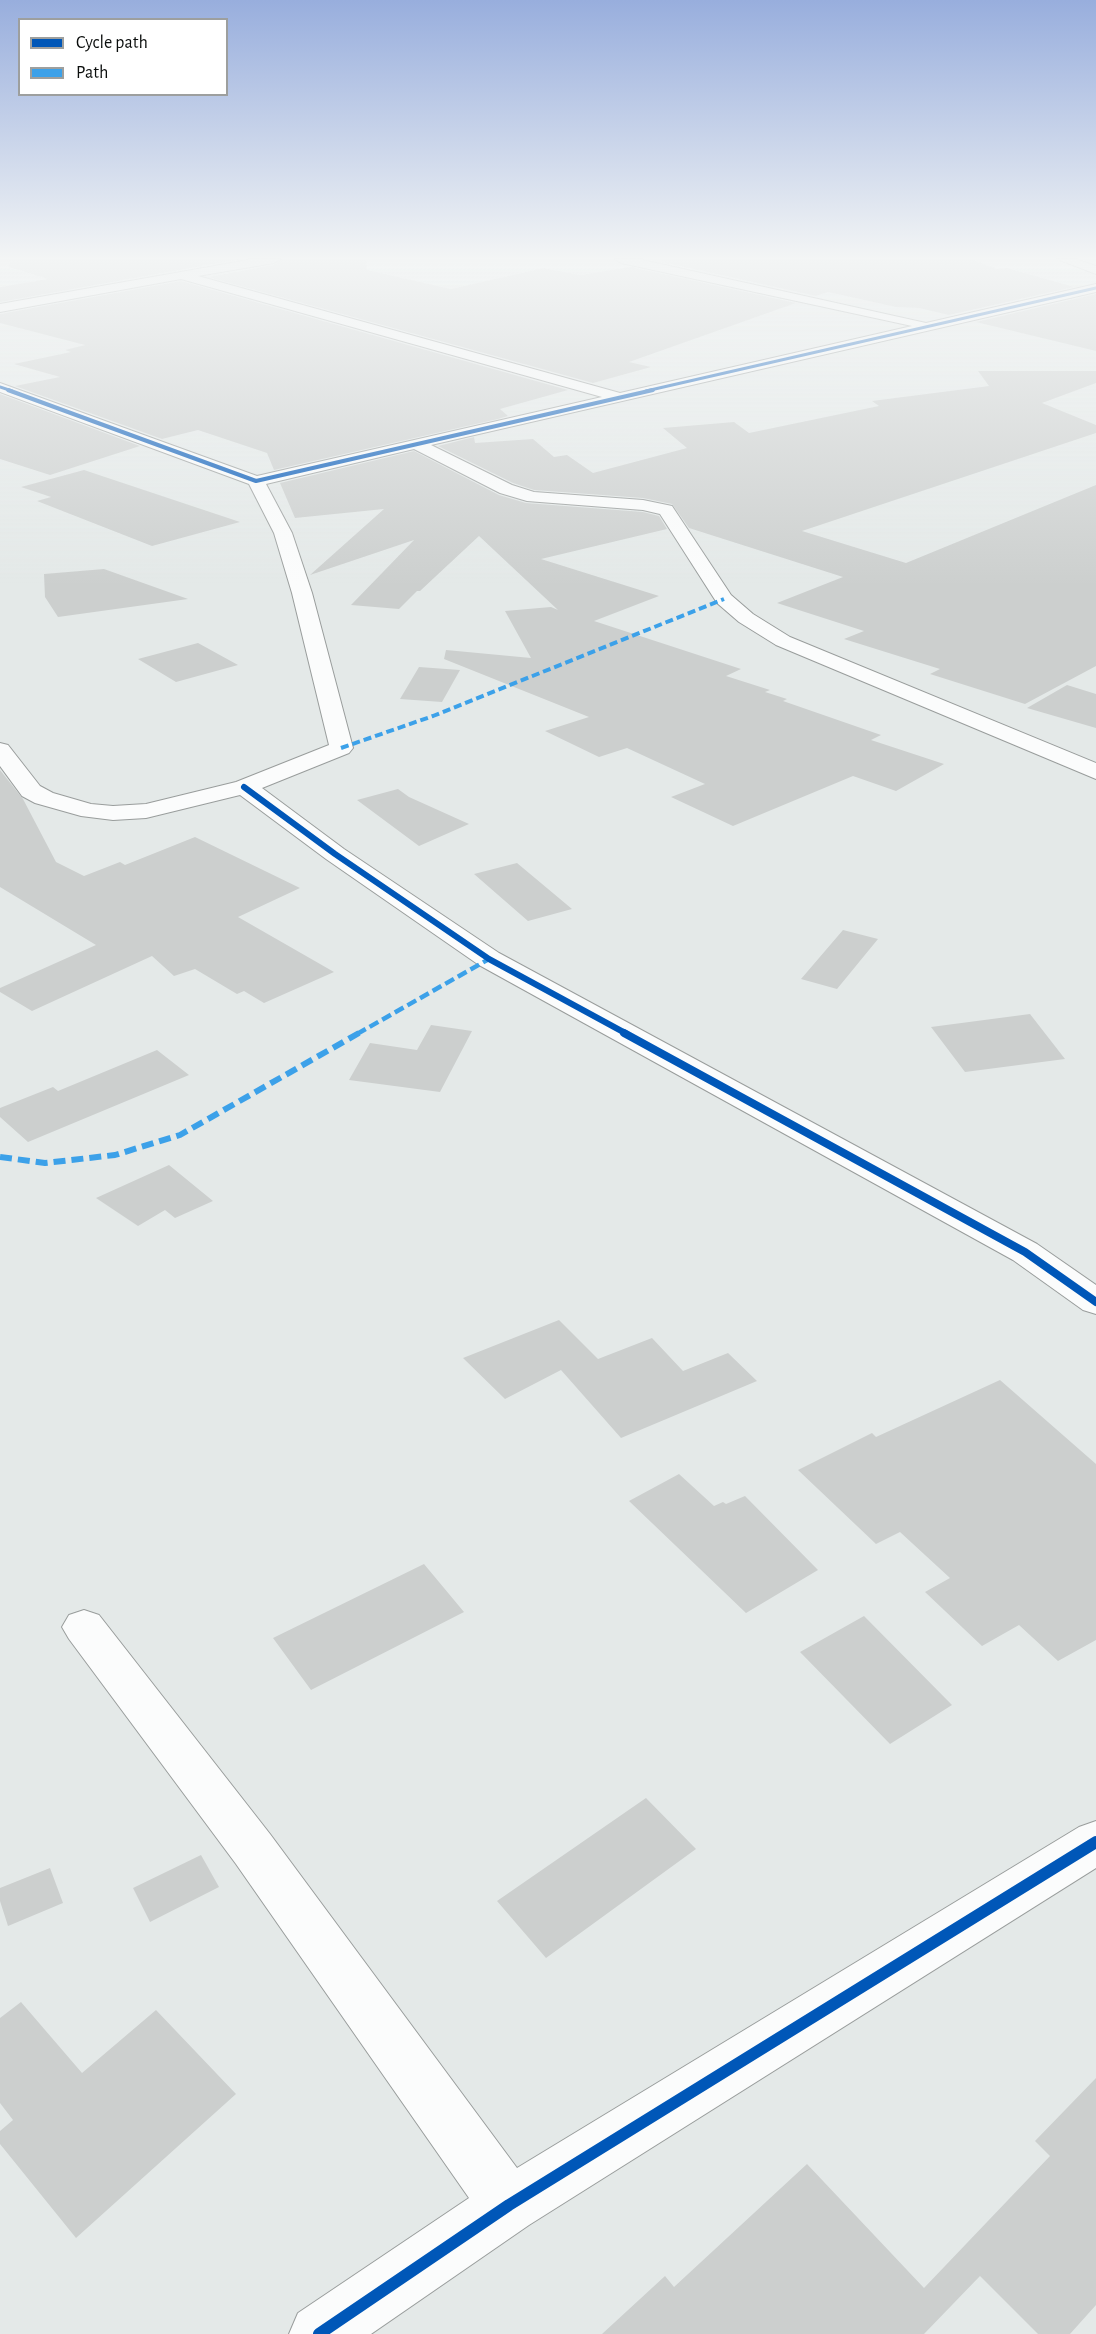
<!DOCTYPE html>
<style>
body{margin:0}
#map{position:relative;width:1096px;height:2334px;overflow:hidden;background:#e4e9e8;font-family:"Alegreya Sans",sans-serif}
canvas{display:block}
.legend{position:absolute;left:18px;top:18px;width:210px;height:78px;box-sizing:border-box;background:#fff;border:2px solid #9d9f9e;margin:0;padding:8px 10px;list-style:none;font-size:18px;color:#0b0e0d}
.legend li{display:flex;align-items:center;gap:12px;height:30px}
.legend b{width:30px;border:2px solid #9d9f9e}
</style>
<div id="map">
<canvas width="1096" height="2334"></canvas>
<ul class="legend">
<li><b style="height:8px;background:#0057b8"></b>Cycle path</li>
<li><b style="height:8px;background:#3ca1e9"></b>Path</li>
</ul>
</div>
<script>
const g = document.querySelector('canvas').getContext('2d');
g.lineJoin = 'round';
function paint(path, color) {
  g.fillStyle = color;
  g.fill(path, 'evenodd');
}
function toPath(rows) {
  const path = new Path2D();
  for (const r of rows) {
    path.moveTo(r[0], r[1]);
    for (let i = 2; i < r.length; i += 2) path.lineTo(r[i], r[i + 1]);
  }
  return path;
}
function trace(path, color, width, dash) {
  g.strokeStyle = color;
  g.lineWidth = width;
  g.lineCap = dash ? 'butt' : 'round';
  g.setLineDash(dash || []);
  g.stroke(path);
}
paint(toPath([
 [11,259,241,259,0,302,0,287,48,279,9,267],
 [282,259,366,259,367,270,451,289,543,268,580,275,631,267,796,303,629,362,651,367,593,383,208,277,274,265],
 [662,259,970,259,997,269,1007,268,1074,287,949,315,919,308,896,307,828,292,816,296,662,262],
 [181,281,568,390,500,409,508,416,498,419,274,470,267,453,198,430,162,439,15,386,60,377,14,364,71,352,65,350,85,345,0,323,0,314],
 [1096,294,1096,351,976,322],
 [978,371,1096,371,1096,383,1042,403,1096,425,1096,433,802,531,906,563,1096,485,1096,666,1025,704,930,674,940,669,844,639,864,631,777,603,843,577,689,528,672,504,643,498,534,490,513,483,438,446,474,437,475,443,533,439,554,457,567,455,593,473,687,448,663,428,734,422,749,433,879,406,872,401,989,386],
 [0,394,140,446,50,475,0,459],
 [414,451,499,495,526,503,643,512,659,516,667,529,541,559,659,596,594,621,741,669,726,676,770,690,765,692,787,699,783,701,881,735,871,740,944,764,896,791,853,776,733,826,671,797,705,784,627,748,599,757,545,731,589,717,444,659,446,650,531,658,505,611,551,607,558,610,479,536,420,591,417,591,399,609,351,605,414,540,310,575,384,509,295,518,280,483],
 [84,470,240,522,152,546,37,501,51,497,21,487],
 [104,569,188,599,58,617,45,597,44,574],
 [198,643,238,665,176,682,138,659],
 [419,667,460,670,442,702,400,699],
 [1067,685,1096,694,1096,728,1027,708],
 [0,770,23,799,56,862,84,876,120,862,125,865,195,837,300,888,238,917,334,972,264,1003,244,991,237,994,195,969,174,976,152,956,32,1011,0,992,0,988,96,945,0,887],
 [398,789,409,797,469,824,419,846,357,800],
 [517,863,572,909,528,921,474,874],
 [843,930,878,939,837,989,801,979],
 [1030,1014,1065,1059,965,1072,931,1027],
 [431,1025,472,1031,440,1092,349,1080,370,1043,417,1050],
 [157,1050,189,1075,28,1142,0,1117,0,1108,53,1087,58,1091],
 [169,1165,213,1201,175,1218,165,1210,138,1226,96,1198],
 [559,1320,598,1359,652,1338,683,1371,728,1353,757,1381,621,1438,561,1370,505,1399,463,1358],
 [1000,1380,1096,1464,1096,1640,1058,1661,1019,1625,982,1646,925,1592,950,1578,900,1532,876,1544,798,1470,872,1433,876,1437],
 [679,1474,714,1506,723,1502,726,1504,745,1496,818,1570,746,1613,629,1501],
 [424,1564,464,1612,311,1690,273,1638],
 [864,1616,952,1705,890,1744,800,1652],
 [646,1798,696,1849,546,1958,497,1901],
 [201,1855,219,1887,150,1922,133,1888],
 [50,1868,63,1903,8,1926,0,1901,0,1888],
 [21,2002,82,2073,156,2010,236,2094,76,2238,0,2144,0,2131,13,2120,0,2103,0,2018],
 [1096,2078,1096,2305,1070,2334,1038,2334,980,2276,924,2334,602,2334,665,2276,674,2287,807,2164,924,2288,1050,2156,1035,2141]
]), '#cccfce');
const street = toPath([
 [254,259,280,259,274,263,198,276,620,393,912,326,621,263,615,259,638,259,926,323,1096,284,1096,292,431,445,512,485,534,492,643,500,672,506,731,595,753,614,790,637,1096,763,1096,779,776,645,739,622,717,603,660,514,643,510,527,501,500,493,414,449,266,484,292,533,312,593,353,748,349,753,262,788,344,849,499,953,1037,1244,1096,1285,1096,1314,1083,1310,1013,1260,479,965,326,859,240,795,146,818,113,820,81,816,35,803,22,796,0,766,0,743,8,745,40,786,53,793,91,804,113,806,146,804,236,782,329,745,292,593,274,533,249,484,0,392,0,383,257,476,602,397,181,279,0,312,0,304,254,259],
 [1057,259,1075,259,1096,266,1096,274,1057,259],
 [84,1610,99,1615,270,1834,517,2168,1079,1827,1096,1821,1096,1868,529,2225,371,2334,289,2334,298,2313,469,2198,236,1864,69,1639,62,1627,69,1615,84,1610]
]);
trace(street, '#999d9c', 2);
paint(street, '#fbfcfc');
trace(toPath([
 [341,748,433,716,724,599]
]), '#3ca1e9', 4, [8, 4]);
trace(toPath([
 [357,1034,489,959]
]), '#3ca1e9', 4.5, [10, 4.5]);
trace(toPath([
 [0,1157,45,1163,115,1155,180,1135,359,1033]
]), '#3ca1e9', 6, [12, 6]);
trace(toPath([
 [0,387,12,391],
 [646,391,1096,288]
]), '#0057b8', 3);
trace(toPath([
 [8,390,256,481,653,390]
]), '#0057b8', 4);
trace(toPath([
 [244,787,335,854,489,959,627,1034]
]), '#0057b8', 6);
trace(toPath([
 [624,1033,1025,1252,1096,1302]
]), '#0057b8', 8);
trace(toPath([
 [319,2334,509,2205,1096,1842]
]), '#0057b8', 12);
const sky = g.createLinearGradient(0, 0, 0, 586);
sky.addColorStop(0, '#98aedd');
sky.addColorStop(0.44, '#f3f5f5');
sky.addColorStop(1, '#f3f5f500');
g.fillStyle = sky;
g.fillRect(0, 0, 1096, 586);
</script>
